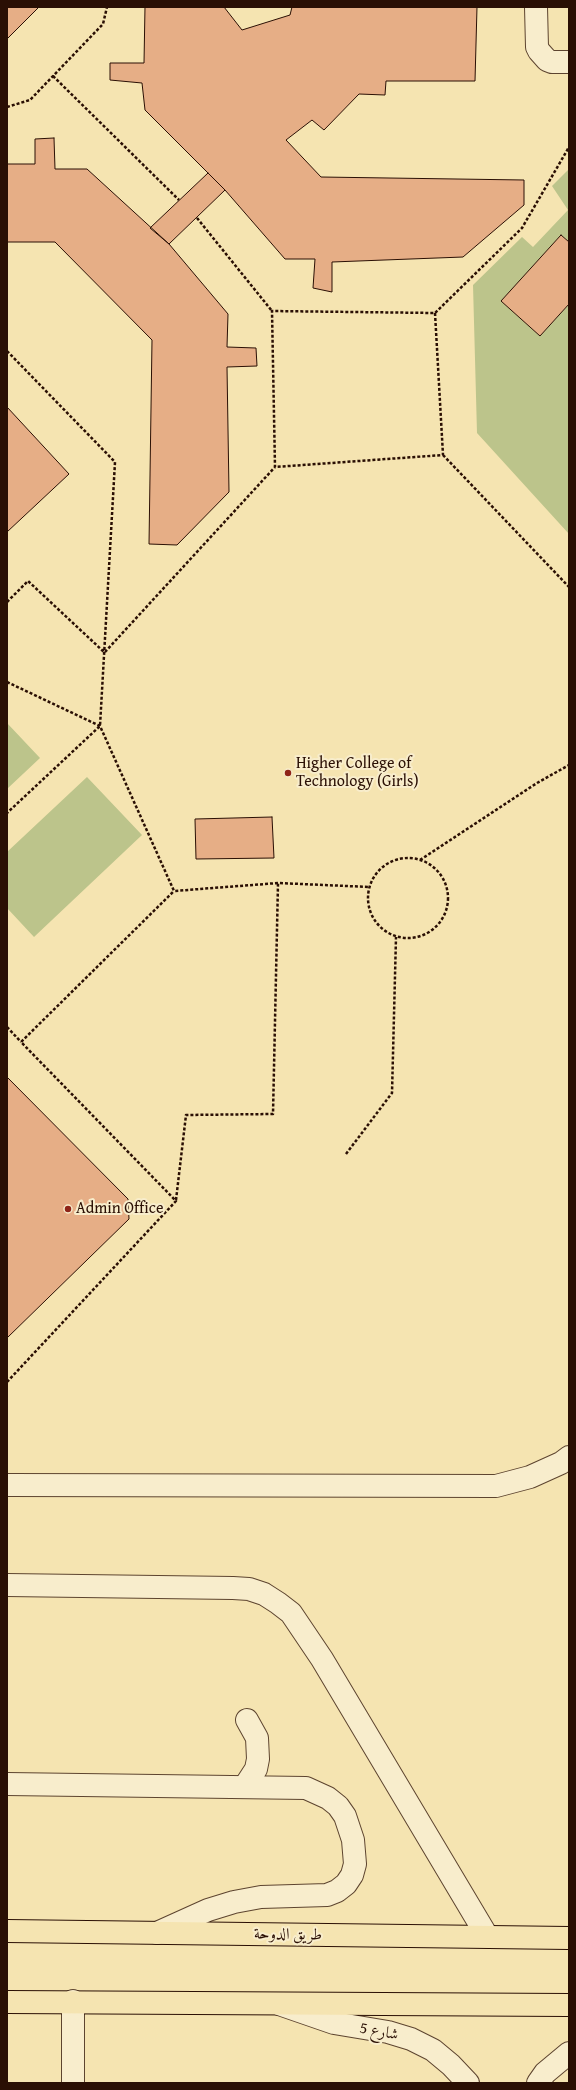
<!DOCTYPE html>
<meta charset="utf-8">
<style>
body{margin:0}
#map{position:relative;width:576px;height:2090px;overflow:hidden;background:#f5e4b1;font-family:"Gentium Book Plus",serif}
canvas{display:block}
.frame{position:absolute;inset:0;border:8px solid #2a0f04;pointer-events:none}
</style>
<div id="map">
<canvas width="576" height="2090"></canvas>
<div class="frame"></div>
</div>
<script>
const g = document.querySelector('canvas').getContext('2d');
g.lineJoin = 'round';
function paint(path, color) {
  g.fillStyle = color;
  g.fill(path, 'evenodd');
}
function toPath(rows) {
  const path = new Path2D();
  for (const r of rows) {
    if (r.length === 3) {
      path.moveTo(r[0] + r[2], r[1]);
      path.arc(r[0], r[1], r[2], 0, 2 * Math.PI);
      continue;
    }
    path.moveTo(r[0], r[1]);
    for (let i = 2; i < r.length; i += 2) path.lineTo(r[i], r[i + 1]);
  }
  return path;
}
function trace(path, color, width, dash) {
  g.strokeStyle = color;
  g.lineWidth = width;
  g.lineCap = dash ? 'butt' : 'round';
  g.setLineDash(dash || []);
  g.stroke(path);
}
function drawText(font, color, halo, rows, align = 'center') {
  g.font = font + ' "Gentium Book Plus",Amiri,serif';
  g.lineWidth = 4;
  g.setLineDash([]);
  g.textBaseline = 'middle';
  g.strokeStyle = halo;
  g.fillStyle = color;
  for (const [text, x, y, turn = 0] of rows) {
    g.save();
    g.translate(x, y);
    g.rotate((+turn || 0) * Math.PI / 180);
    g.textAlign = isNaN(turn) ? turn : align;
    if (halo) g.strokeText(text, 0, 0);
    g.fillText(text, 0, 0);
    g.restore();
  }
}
paint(toPath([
 [569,169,569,242,561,235,501,301,540,336,569,304,569,534,477,433,473,285,522,237,533,247,568,210,552,186],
 [7,723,40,758,7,789],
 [87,777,142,835,34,937,7,908,7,852]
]), '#bcc48b');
const building = toPath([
 [7,7,39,7,7,39,7,7],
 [145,7,224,7,242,30,290,15,292,7,477,7,475,81,386,81,385,95,359,94,324,130,312,120,286,140,321,177,524,180,524,205,463,257,332,262,332,292,313,288,315,259,285,259,225,190,145,110,142,83,110,80,110,63,144,63,145,7],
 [54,138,55,169,87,169,169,244,228,314,227,347,256,348,257,366,227,367,229,492,177,545,149,544,152,340,55,242,7,242,7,164,35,164,35,139,54,138],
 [208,173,225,190,169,244,150,228,208,173],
 [561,235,569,242,569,304,540,336,501,301,561,235],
 [7,407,69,474,7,532,7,407],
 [272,817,274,858,196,859,195,819,272,817],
 [7,1077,128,1199,129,1219,7,1338,7,1077]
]);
paint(building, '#e6ae86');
trace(building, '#2a0f04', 1);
const minor = toPath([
 [536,7,537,47,539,51,547,60,552,62,569,62],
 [7,1485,496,1486,530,1477,561,1463,569,1457],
 [7,1585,233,1588,249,1589,264,1594,278,1603,291,1613,322,1659,487,1936],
 [7,1784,306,1788,328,1798,338,1806,345,1816,353,1840,355,1864,352,1875,346,1884,337,1891,327,1895,261,1897,234,1902,208,1910,157,1933],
 [245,1786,256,1769,258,1759,257,1738,247,1720],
 [279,2004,334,2023,388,2032,411,2039,433,2050,451,2065,468,2083],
 [73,2083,73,2001],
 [538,2083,545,2073,569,2053]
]);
const major = toPath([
 [7,1931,569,1938],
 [7,2002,569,2005]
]);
trace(minor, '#5d442f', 24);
trace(major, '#2a0f04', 24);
trace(toPath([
 [53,76,179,200],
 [7,107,30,100,103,24,107,7],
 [197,218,272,311],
 [435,313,443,455,275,467,272,311,435,313,522,228,569,147],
 [7,351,115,462,100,726,7,813],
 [443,455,569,587],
 [7,602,28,581,104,652],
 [105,652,275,467],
 [7,682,100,726,174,891,278,883,370,887],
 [408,898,40],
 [420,860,537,783,569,765],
 [7,1027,21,1042],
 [346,1154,392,1093,396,937],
 [176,1200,186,1115,273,1114,278,883],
 [7,1382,176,1201,21,1042,174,891]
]), '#2a0f04', 2.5, [3, 2]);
trace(minor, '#f8edcc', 22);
trace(major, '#f5e4b1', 22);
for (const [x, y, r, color] of [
 [288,773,4,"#8f2418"],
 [68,1209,4,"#8f2418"]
]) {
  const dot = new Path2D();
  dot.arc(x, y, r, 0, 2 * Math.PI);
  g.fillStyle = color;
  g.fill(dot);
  trace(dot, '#f8edcc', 1.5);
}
drawText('16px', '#2a0f04', '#f8edcc', [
 ["Higher College of",296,764],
 ["Technology (Girls)",296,782],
 ["Admin Office",76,1209]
], 'left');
drawText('16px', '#2a0f04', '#f8edcc', [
 ["طريق الدوحة",288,1935,1],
 ["شارع 5",379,2032,11]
]);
</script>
